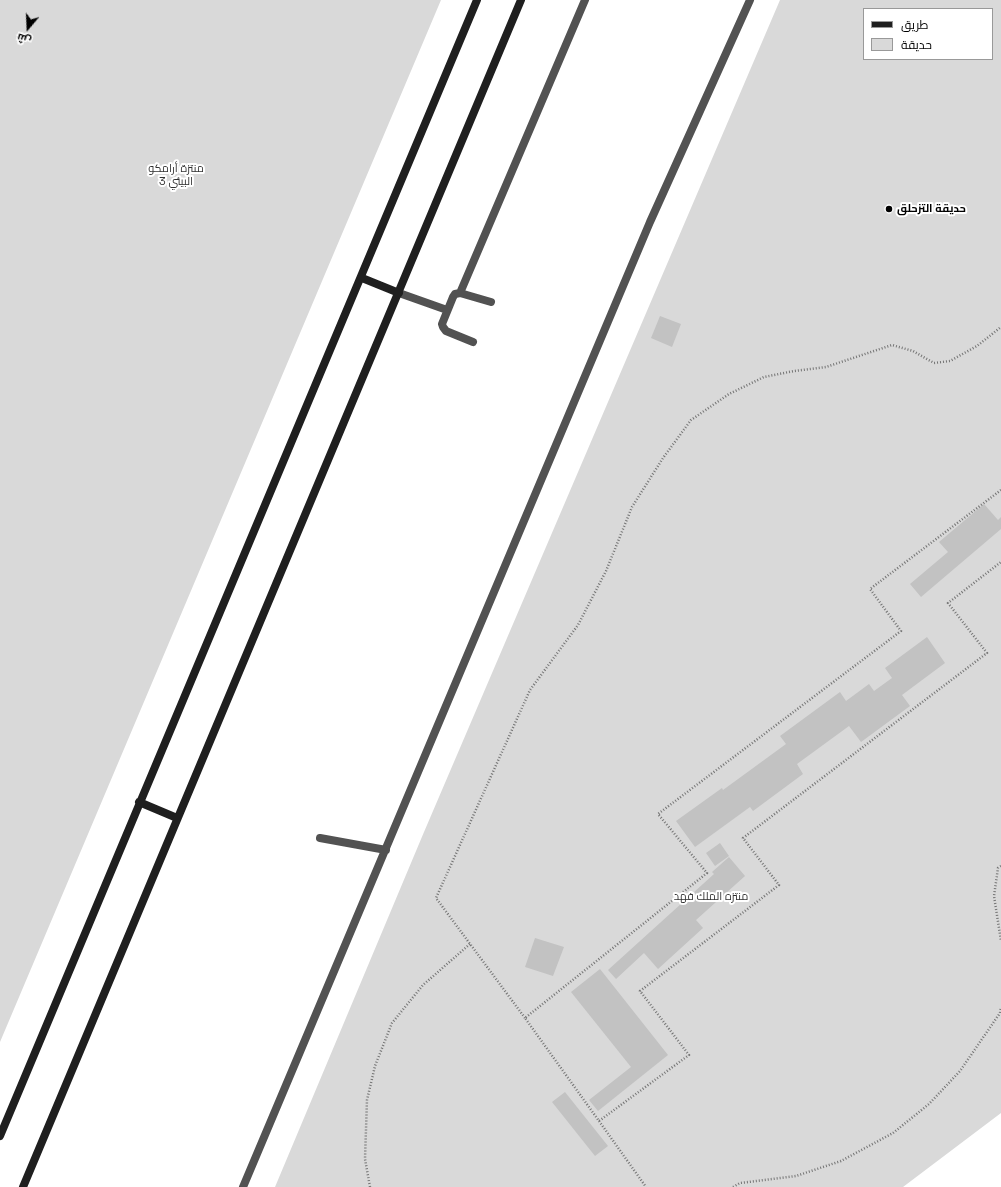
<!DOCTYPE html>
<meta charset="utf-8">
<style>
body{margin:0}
#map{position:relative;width:1001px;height:1187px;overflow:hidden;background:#fff;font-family:"Space Grotesk",Cairo,sans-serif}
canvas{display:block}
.legend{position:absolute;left:863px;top:8px;width:130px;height:52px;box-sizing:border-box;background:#fff;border:1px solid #999;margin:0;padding:5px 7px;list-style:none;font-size:12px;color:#000}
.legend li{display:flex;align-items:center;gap:8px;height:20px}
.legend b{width:20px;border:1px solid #999}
.north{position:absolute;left:8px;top:8px;width:40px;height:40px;-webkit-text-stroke:3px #fff;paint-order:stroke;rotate:199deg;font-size:11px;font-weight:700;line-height:16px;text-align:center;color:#000}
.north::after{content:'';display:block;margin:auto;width:14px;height:18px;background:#000;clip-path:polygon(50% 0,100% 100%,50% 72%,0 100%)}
</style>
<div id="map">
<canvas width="1001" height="1187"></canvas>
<ul class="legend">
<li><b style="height:5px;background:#1f1f1f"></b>طريق</li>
<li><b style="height:11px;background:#d9d9d9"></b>حديقة</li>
</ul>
<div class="north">ش</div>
</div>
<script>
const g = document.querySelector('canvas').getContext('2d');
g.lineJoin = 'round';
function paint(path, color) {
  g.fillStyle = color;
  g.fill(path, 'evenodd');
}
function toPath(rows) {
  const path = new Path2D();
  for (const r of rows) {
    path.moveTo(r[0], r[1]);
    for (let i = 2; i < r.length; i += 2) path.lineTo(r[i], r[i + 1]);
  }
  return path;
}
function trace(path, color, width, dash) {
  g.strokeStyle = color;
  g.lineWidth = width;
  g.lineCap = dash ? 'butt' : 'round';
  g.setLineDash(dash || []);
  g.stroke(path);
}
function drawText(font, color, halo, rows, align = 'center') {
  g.font = font + ' "Space Grotesk",Cairo,sans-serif';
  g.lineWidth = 4;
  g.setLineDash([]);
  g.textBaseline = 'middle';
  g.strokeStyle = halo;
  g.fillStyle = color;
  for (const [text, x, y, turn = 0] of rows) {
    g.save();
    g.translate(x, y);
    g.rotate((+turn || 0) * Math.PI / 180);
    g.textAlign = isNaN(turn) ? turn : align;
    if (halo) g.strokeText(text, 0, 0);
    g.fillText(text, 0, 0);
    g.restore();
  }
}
paint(toPath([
 [0,0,441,0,0,1042],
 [780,0,1001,0,1001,1113,903,1187,275,1187,424,832],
 [864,9,992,9,992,59,864,59]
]), '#d9d9d9');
paint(toPath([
 [660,316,681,324,672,347,651,338],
 [984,504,998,520,1001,517,1001,529,921,597,910,584,948,552,939,542],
 [927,637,945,663,902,695,910,706,861,742,849,726,797,764,803,774,753,811,750,807,695,847,676,821,722,788,723,790,786,744,780,736,840,692,846,701,869,684,874,691,892,678,885,668],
 [720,843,729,856,715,866,706,853],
 [729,857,745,876,696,920,703,928,658,969,644,953,616,979,608,970,714,874,712,872],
 [535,938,564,947,553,976,525,967],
 [600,969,668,1055,598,1111,589,1100,631,1067,571,992],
 [565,1092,608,1146,595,1156,552,1102]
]), '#c2c2c2');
trace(toPath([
 [1001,490,870,589,901,631,658,814,707,873,525,1018,599,1121,689,1055,640,991,779,885,743,838,987,653,948,603,1001,562],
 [1001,866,998,868,994,896,1001,941],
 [525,1018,436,898,530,690,578,625,606,571,632,507,663,458,691,420,729,394,764,377,794,371,826,367,892,345,913,351,934,363,950,361,977,346,1001,327],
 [599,1121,646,1187],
 [370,1187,365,1159,367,1100,375,1066,392,1023,423,985,470,944],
 [733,1187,740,1183,796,1176,841,1161,893,1133,929,1104,960,1071,1000,1013,1001,1007]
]), '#747474', 2.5, [1, 2]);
trace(toPath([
 [399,293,447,310],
 [460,293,585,0],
 [473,342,446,331,443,327,442,324,453,297,455,294,460,293,491,302],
 [320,838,386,850],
 [243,1187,650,222,750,0]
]), '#525252', 8);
trace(toPath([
 [362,278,399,293],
 [139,802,177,818],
 [0,1136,477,0],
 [23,1187,521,0]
]), '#1f1f1f', 8);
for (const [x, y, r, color] of [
 [889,209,4,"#000"]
]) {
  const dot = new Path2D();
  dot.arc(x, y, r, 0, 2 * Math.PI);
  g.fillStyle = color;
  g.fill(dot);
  trace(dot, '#fff', 1.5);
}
drawText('11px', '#303030', '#fff', [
 ["منتزة أرامكو",176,169],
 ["البيئي 3",176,182],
 ["منتزه الملك فهد",711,897]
]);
drawText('bold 11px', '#000', '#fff', [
 ["حديقة التزحلق",897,209]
], 'left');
</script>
